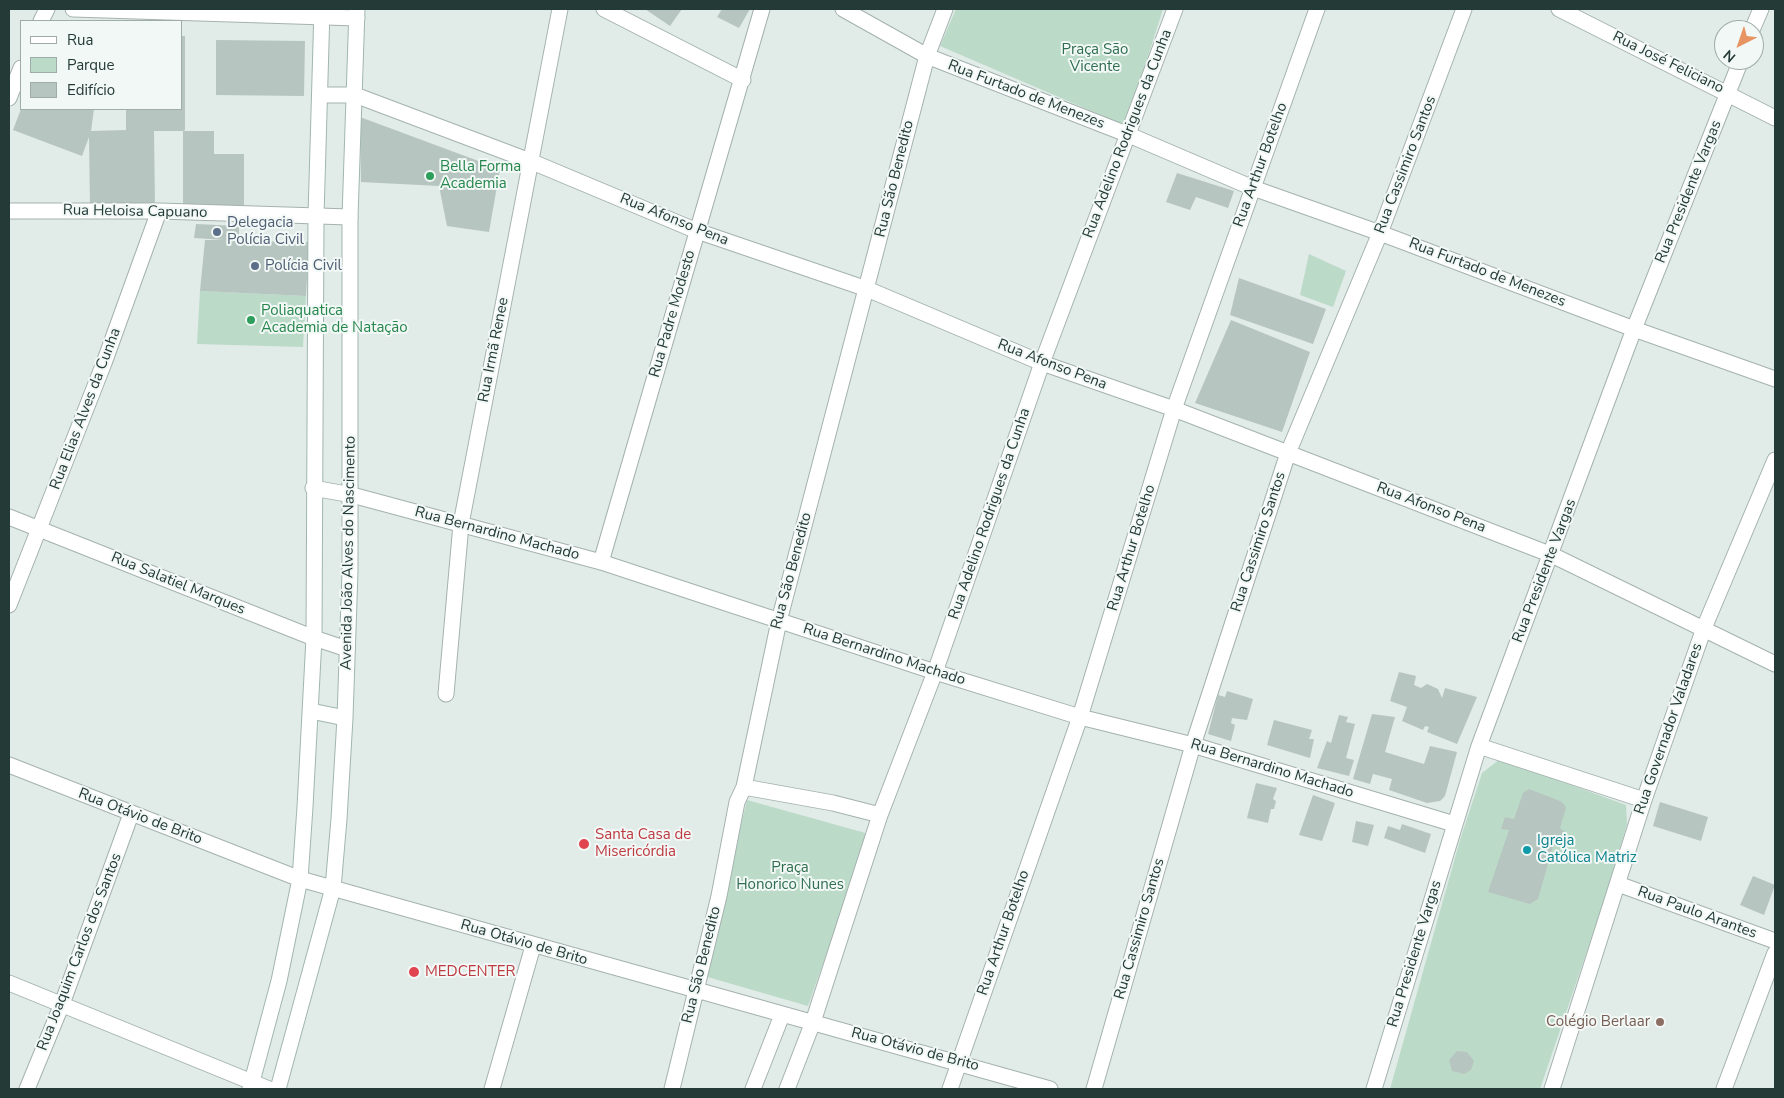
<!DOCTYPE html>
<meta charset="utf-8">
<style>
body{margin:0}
#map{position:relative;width:1784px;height:1098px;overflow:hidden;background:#e1ebe8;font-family:"Nunito Sans",sans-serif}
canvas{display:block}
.frame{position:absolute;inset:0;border:10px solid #233a37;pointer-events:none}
.legend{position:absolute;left:20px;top:20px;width:162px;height:90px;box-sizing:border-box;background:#f2f8f5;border:1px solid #9faca9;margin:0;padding:6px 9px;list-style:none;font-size:15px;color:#233a37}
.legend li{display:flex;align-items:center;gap:10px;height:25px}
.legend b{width:25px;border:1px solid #9faca9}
.north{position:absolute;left:1714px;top:20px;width:50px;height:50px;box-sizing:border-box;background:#f2f8f5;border:1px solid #9faca9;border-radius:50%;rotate:221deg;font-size:14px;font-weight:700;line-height:20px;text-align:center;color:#233a37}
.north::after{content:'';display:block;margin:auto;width:18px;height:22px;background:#e89462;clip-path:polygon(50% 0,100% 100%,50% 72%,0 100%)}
</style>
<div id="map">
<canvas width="1784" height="1098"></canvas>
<div class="frame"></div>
<ul class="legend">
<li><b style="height:6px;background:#fff"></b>Rua</li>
<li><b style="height:14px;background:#bcdac8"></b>Parque</li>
<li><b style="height:14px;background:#b7c5c1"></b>Edifício</li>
</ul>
<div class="north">N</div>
</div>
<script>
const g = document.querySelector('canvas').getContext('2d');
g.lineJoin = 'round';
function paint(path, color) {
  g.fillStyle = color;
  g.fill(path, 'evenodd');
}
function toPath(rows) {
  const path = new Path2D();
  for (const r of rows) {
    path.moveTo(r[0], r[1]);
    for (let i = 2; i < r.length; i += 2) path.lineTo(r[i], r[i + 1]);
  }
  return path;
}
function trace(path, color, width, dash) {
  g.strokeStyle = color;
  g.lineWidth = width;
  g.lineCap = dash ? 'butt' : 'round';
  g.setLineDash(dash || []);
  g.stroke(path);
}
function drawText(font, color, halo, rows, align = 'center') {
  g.font = font + ' "Nunito Sans",sans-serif';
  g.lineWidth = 4;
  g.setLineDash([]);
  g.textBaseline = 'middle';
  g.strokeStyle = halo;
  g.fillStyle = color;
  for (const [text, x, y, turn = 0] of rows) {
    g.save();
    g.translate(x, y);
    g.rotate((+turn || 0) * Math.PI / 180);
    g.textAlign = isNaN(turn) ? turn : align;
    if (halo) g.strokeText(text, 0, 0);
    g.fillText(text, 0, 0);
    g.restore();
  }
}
paint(toPath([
 [956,9,1163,9,1126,126,940,46],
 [1309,254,1346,271,1333,307,1300,295],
 [200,291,306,296,303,347,197,344],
 [1500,759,1626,805,1627,824,1607,892,1540,1089,1390,1089,1460,840,1482,773],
 [747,800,869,834,808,1006,704,976]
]), '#bcdac8');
paint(toPath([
 [645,9,682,9,670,26],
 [722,9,750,9,739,28,717,17],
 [181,36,185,36,185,130,183,131,214,131,214,154,244,154,244,205,183,205,183,131,154,131,155,207,90,207,89,137,82,156,13,130,21,109,94,109,91,131,126,130,126,109,181,109],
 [216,40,305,41,304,96,216,95],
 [360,117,500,169,489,232,447,226,439,186,361,182],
 [1177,173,1234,191,1228,208,1196,197,1190,210,1166,202],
 [196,224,239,226,239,241,309,242,306,296,200,291,205,240,224,240,194,238],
 [1239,278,1326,309,1313,344,1230,315],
 [1231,320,1310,352,1282,432,1195,403],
 [1399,672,1416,676,1414,685,1421,688,1427,684,1438,689,1442,698,1445,688,1477,697,1457,744,1427,732,1429,727,1425,726,1423,730,1402,721,1407,707,1390,701],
 [1227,691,1253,699,1247,720,1232,718,1231,723,1235,725,1231,741,1208,734,1218,695,1225,697],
 [1372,714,1395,717,1385,752,1424,764,1430,746,1457,752,1445,796,1440,801,1427,803,1389,790,1392,779,1373,774,1370,784,1353,779],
 [1339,715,1348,717,1346,722,1355,724,1346,758,1354,760,1349,776,1317,768,1327,741,1331,743],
 [1274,720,1312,730,1309,739,1314,739,1310,758,1267,745],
 [1256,783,1277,788,1273,799,1276,801,1274,809,1271,809,1268,823,1247,818],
 [1529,789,1560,801,1564,804,1566,808,1560,828,1565,832,1563,844,1553,846,1538,899,1530,904,1488,892,1509,830,1501,829,1505,817,1514,819,1523,793],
 [1313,795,1335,803,1322,841,1299,835],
 [1660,802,1708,817,1701,841,1653,826],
 [1356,821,1374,825,1368,846,1352,842],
 [1402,824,1431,834,1425,853,1384,838,1388,826,1400,830],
 [1753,876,1775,885,1764,915,1740,905],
 [1457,1051,1467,1052,1474,1061,1471,1070,1464,1074,1452,1071,1449,1060]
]), '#b7c5c1');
const minor = toPath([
 [604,9,743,80],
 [843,9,927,56,1129,135,1253,188,1380,233,1634,329,1775,379],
 [1559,9,1775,118],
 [41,21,47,9],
 [1752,30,1761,9],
 [320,95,355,95,530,161,697,231,867,289,1042,363,1174,409,1552,555,1775,664],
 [9,98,21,68],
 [9,211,159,211,350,217],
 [313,488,352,495,601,562,935,672,1080,717,1193,745,1454,824],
 [9,517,314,638,347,649],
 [601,562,762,9],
 [9,605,104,363,159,211],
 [446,694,461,524,560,9],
 [1479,746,1644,800],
 [9,765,300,879,1050,1089],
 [744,787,833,803,880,815],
 [1618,884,1775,941],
 [9,983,269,1089],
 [27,1089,62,1004,131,814],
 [492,1089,533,946],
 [672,1089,719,896,737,802,744,787,779,621,927,56,945,9],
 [753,1089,782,1015],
 [787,1089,813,1022,880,815,935,672,1042,363,1175,9],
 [950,1089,1080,717,1174,409,1317,9],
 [1094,1089,1193,745,1288,453,1380,233,1464,9],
 [1374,1089,1479,746,1634,329,1741,60],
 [1552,1089,1644,800,1704,628,1775,460],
 [1724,1089,1775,953]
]);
const tertiary = toPath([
 [73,9,357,18]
]);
const secondary = toPath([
 [311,711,345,718],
 [250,1089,279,981,300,879,305,807,314,638,316,216,322,9],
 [278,1089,333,888,339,819,345,718,350,571,350,217,357,9]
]);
trace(minor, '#a4b2af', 17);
trace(tertiary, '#a4b2af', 17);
trace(secondary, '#a1b6b1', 17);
trace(minor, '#fff', 15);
trace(tertiary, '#fff', 15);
trace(secondary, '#fff', 15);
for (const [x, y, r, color] of [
 [430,176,5,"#2e9e5b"],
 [217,232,5,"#5c6f8a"],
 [255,266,5,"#5c6f8a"],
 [251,320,5,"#2e9e5b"],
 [584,844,6,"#e0444e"],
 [1527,850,5,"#0f9aa8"],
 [414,972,6,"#e0444e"],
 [1660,1022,5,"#8d6e63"]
]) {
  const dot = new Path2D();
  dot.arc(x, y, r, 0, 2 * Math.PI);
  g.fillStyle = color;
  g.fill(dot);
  trace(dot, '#f2f8f5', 2);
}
drawText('15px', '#306e50', '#f2f8f5', [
 ["Praça São",1095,50],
 ["Vicente",1095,67],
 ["Praça",790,868],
 ["Honorico Nunes",790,885]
]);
drawText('15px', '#233a37', '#f2f8f5', [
 ["Rua José Feliciano",1668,63,26],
 ["Rua Furtado de Menezes",1026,95,21],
 ["Rua Adelino Rodrigues da Cunha",1128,134,-69],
 ["Rua Arthur Botelho",1261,165,-70],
 ["Rua Cassimiro Santos",1406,165,-69],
 ["Rua São Benedito",895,179,-76],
 ["Rua Presidente Vargas",1689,192,-68],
 ["Rua Heloisa Capuano",135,212,1],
 ["Rua Afonso Pena",674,220,22],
 ["Rua Furtado de Menezes",1487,273,21],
 ["Rua Padre Modesto",673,314,-74],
 ["Rua Irmã Renee",494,350,-79],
 ["Rua Afonso Pena",1052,365,21],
 ["Rua Elias Alves da Cunha",86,409,-69],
 ["Rua Afonso Pena",1431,508,21],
 ["Rua Adelino Rodrigues da Cunha",990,514,-71],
 ["Rua Bernardino Machado",497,534,15],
 ["Rua Cassimiro Santos",1259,542,-72],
 ["Rua Arthur Botelho",1132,548,-73],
 ["Avenida João Alves do Nascimento",349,553,-89],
 ["Rua São Benedito",792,571,-75],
 ["Rua Presidente Vargas",1545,571,-69],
 ["Rua Salatiel Marques",178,584,22],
 ["Rua Bernardino Machado",884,655,18],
 ["Rua Governador Valadares",1669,729,-71],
 ["Rua Bernardino Machado",1272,769,17],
 ["Rua Otávio de Brito",140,817,21],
 ["Rua Paulo Arantes",1697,913,20],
 ["Rua Cassimiro Santos",1140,929,-74],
 ["Rua Arthur Botelho",1004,933,-71],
 ["Rua Otávio de Brito",524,943,16],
 ["Rua Joaquim Carlos dos Santos",80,952,-69],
 ["Rua Presidente Vargas",1415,954,-73],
 ["Rua São Benedito",702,965,-76],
 ["Rua Otávio de Brito",915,1050,15]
]);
drawText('15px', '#27864d', '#f2f8f5', [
 ["Bella Forma",440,167],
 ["Academia",440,184],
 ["Poliaquatica",261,311],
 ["Academia de Natação",261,328]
], 'left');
drawText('15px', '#4e5e75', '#f2f8f5', [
 ["Delegacia",227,223],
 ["Polícia Civil",227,240],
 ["Polícia Civil",265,266]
], 'left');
drawText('15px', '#be3a42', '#f2f8f5', [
 ["Santa Casa de",595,835],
 ["Misericórdia",595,852],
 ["MEDCENTER",425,972]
], 'left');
drawText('15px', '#0d838f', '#f2f8f5', [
 ["Igreja",1537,841],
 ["Católica Matriz",1537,858]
], 'left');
drawText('15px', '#785e54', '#f2f8f5', [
 ["Colégio Berlaar",1650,1022]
], 'right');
</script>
